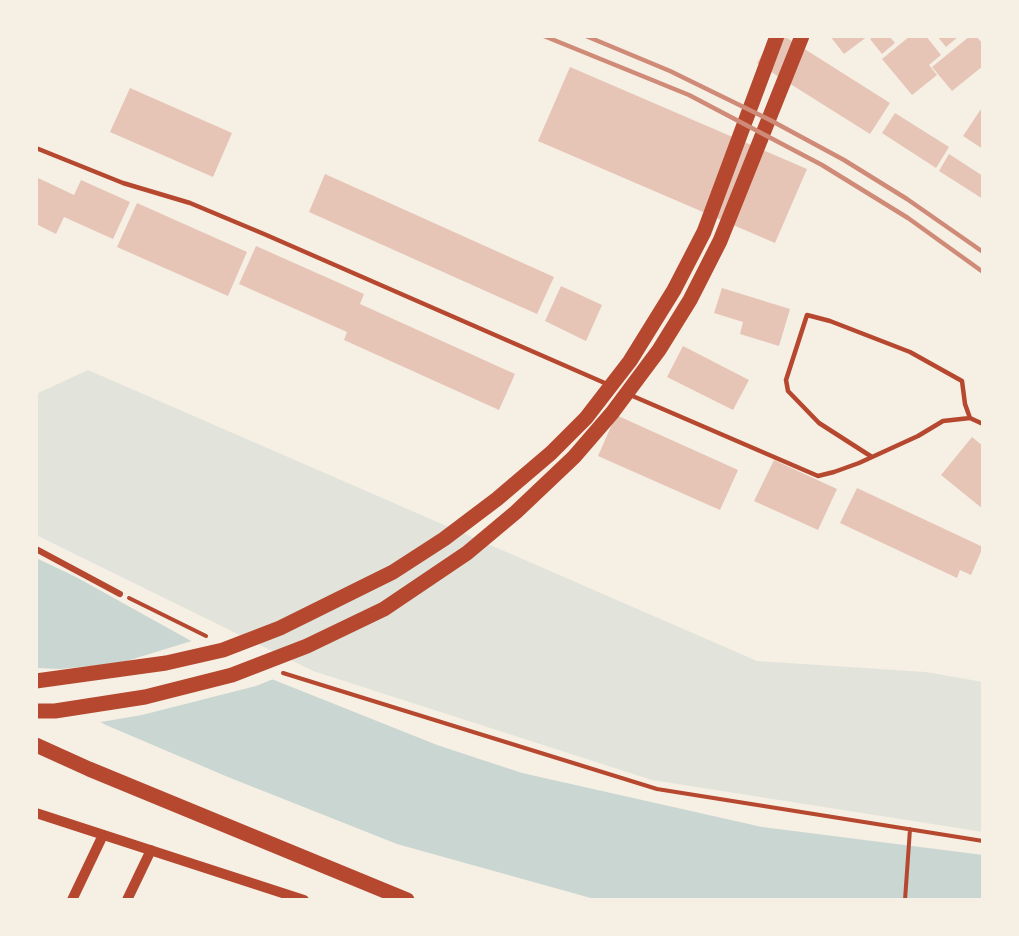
<!DOCTYPE html>
<style>
body{margin:0}
#map{position:relative;width:1019px;height:936px;overflow:hidden;background:#f6efe4;font-family:Commissioner,sans-serif}
canvas{display:block}
.frame{position:absolute;inset:0;border:38px solid #f6efe4;pointer-events:none}
</style>
<div id="map">
<canvas width="1019" height="936"></canvas>
<div class="frame"></div>
</div>
<script>
const g = document.querySelector('canvas').getContext('2d');
g.lineJoin = 'round';
function paint(path, color) {
  g.fillStyle = color;
  g.fill(path, 'evenodd');
}
function toPath(rows) {
  const path = new Path2D();
  for (const r of rows) {
    path.moveTo(r[0], r[1]);
    for (let i = 2; i < r.length; i += 2) path.lineTo(r[i], r[i + 1]);
  }
  return path;
}
function trace(path, color, width, dash) {
  g.strokeStyle = color;
  g.lineWidth = width;
  g.lineCap = dash ? 'butt' : 'round';
  g.setLineDash(dash || []);
  g.stroke(path);
}
paint(toPath([
 [88,370,757,661,926,672,983,682,983,832,652,780,313,671,36,535,36,394]
]), '#e2e4dc');
paint(toPath([
 [36,558,76,577,229,662,437,745,522,773,762,827,983,855,983,900,598,900,397,844,228,777,106,725,36,688]
]), '#c9d6d2');
paint(toPath([
 [195,640,230,660,276,678,256,686,142,715,95,723,36,691,36,668,60,669,120,663]
]), '#f6efe4');
paint(toPath([
 [774,36,784,36,890,103,870,134,757,63],
 [830,36,868,36,844,54],
 [874,36,889,36,895,43,882,54,870,39],
 [910,36,926,36,941,55,929,65,937,75,912,95,882,59],
 [937,36,959,36,946,47],
 [970,36,976,36,983,44,983,66,952,91,932,67],
 [570,67,807,169,775,243,538,141],
 [130,88,232,133,213,177,110,132],
 [983,106,983,149,963,136],
 [895,113,949,147,936,168,882,133],
 [949,154,983,176,983,199,939,171],
 [325,174,554,277,537,314,309,212],
 [36,177,74,195,81,180,130,202,113,239,64,217,56,234,36,224],
 [137,203,247,252,228,296,117,247],
 [256,246,364,294,360,304,515,374,499,410,344,340,347,332,239,284],
 [561,286,602,305,586,341,545,321],
 [722,288,790,309,779,346,740,334,743,322,714,313],
 [683,346,749,380,733,410,667,377],
 [616,415,738,470,720,510,598,456],
 [972,437,983,446,983,509,941,475],
 [774,460,837,489,818,530,754,501],
 [857,488,983,547,971,575,960,570,957,578,840,523]
]), '#e6c5b7');
trace(toPath([
 [129,598,206,636],
 [283,673,657,789,983,841],
 [905,900,910,829]
]), '#b5482f', 4);
trace(toPath([
 [36,148,123,183,190,203,264,234,607,384],
 [628,394,818,476,834,472,859,463,918,436,943,421,970,418,983,424],
 [872,457,819,423,788,391,786,380,807,315,830,321,910,352,962,381,965,404,970,418]
]), '#b5482f', 4.5);
trace(toPath([
 [36,549,120,594]
]), '#b5482f', 6);
trace(toPath([
 [36,813,304,900],
 [72,900,103,835],
 [127,900,151,850]
]), '#b5482f', 10);
trace(toPath([
 [36,681,166,663,223,650,280,628,393,572,444,539,497,499,551,453,586,418,630,361,674,290,704,232,777,36],
 [36,711,55,711,145,697,232,675,307,646,384,609,467,553,516,512,574,457,612,413,659,350,690,300,720,241,802,36],
 [36,745,89,769,407,900]
]), '#b5482f', 15);
trace(toPath([
 [544,36,689,95,822,165,908,218,983,272],
 [586,36,670,71,770,120,844,160,907,199,983,252]
]), '#cf8b77', 4.5);
</script>
